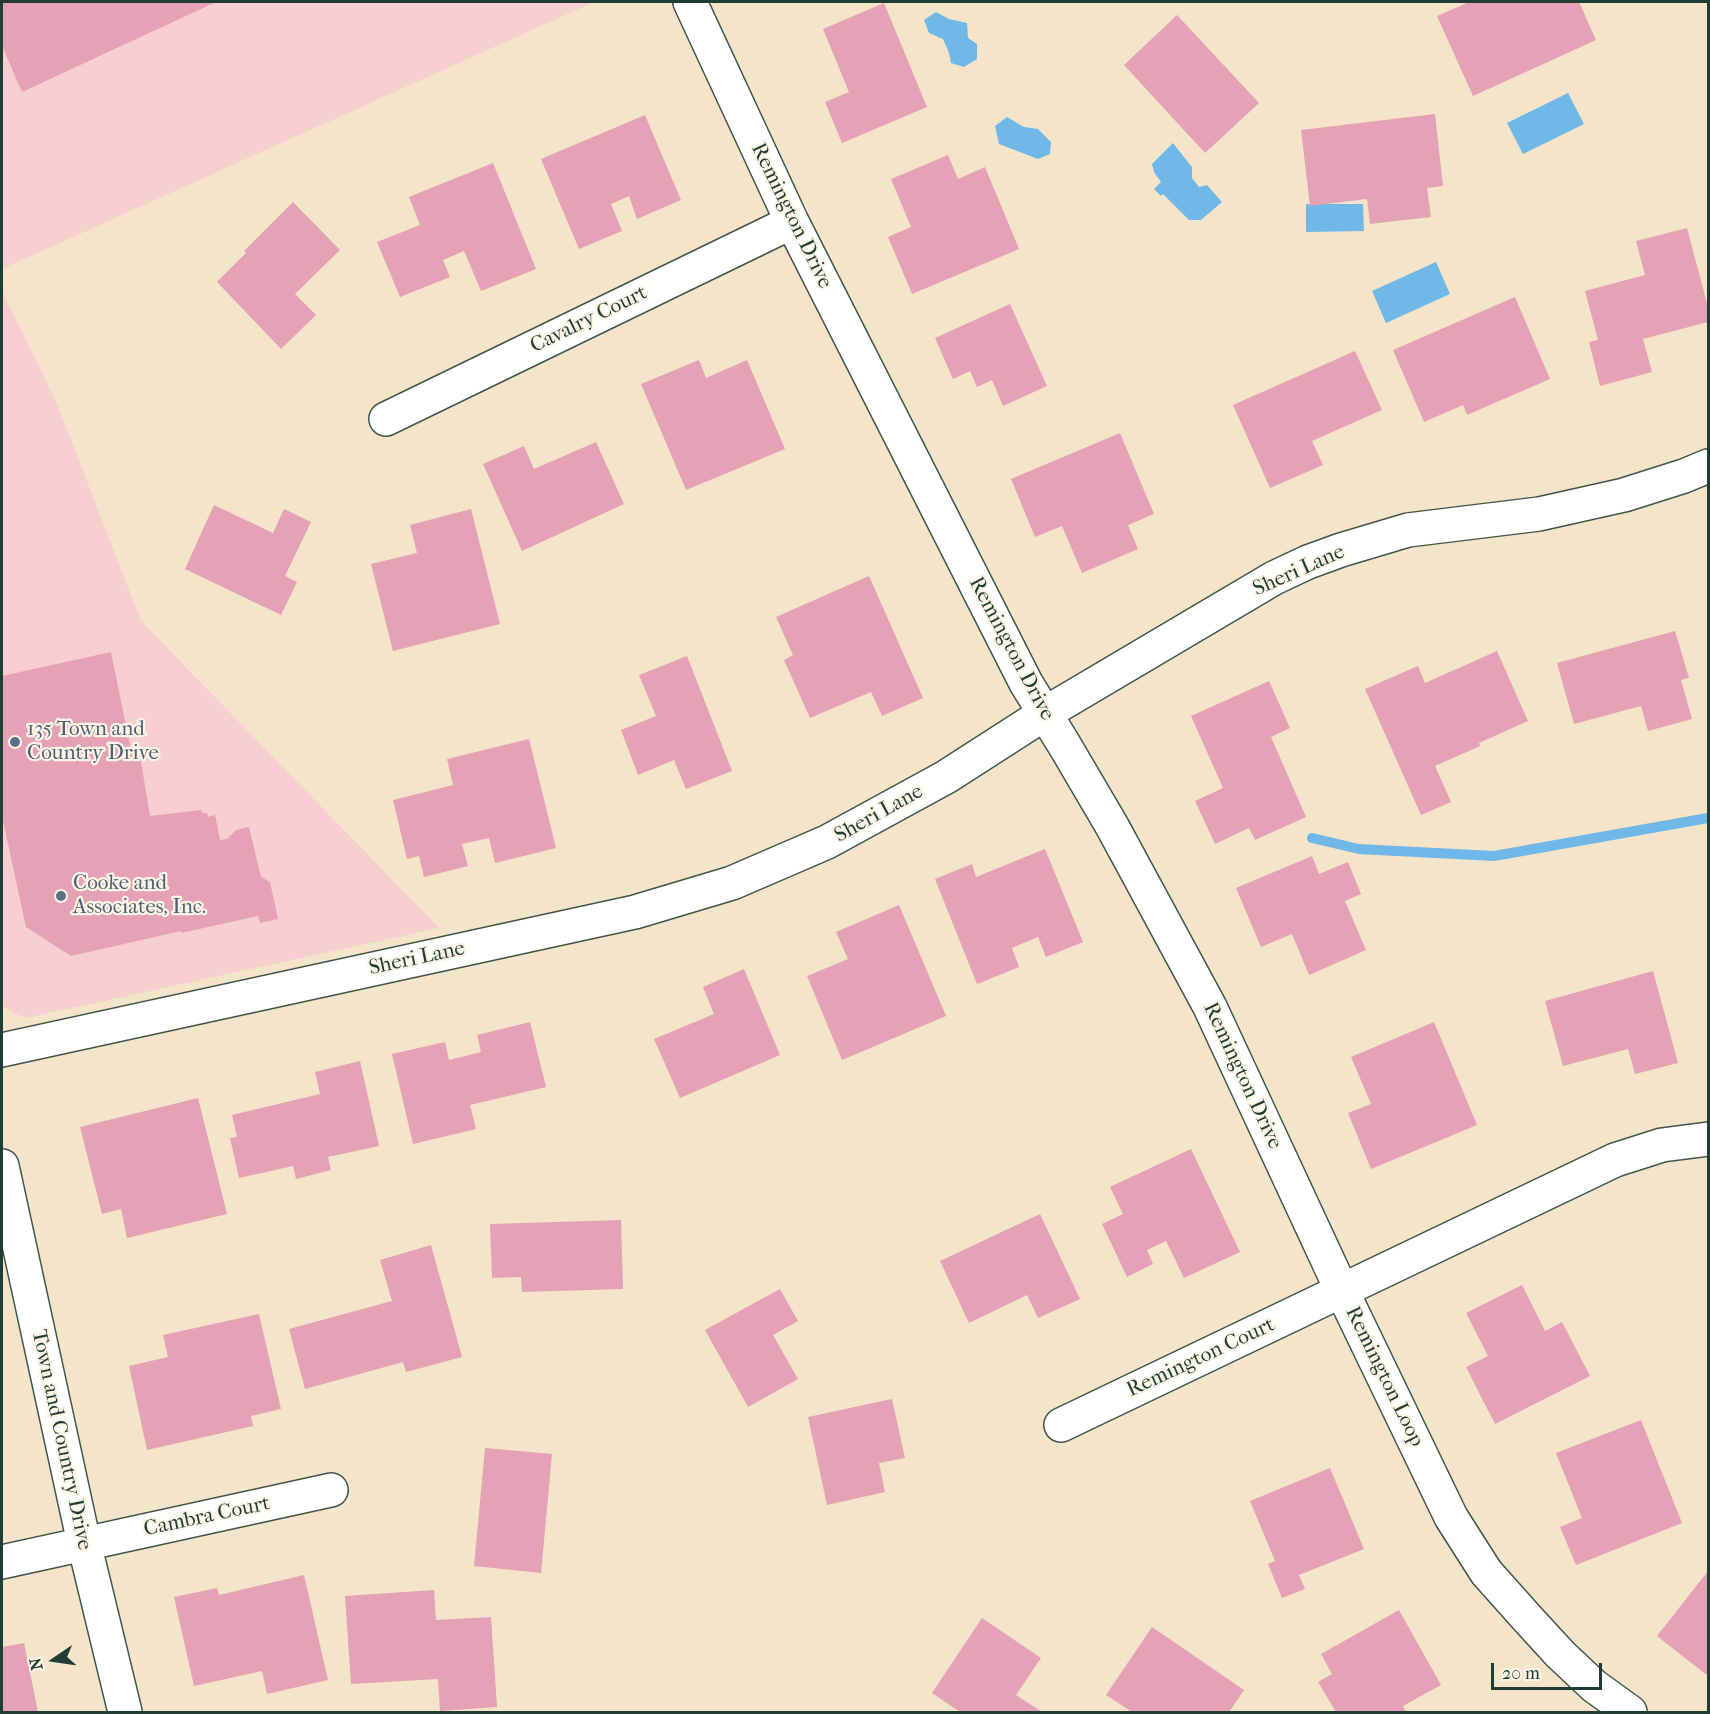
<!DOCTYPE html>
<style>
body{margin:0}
#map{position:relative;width:1710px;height:1714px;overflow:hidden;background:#f4e4c9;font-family:"IM FELL French Canon",serif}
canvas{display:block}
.frame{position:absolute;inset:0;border:3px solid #1f3d34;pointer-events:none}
.north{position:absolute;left:24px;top:1630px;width:60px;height:60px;-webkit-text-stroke:4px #fcf5e5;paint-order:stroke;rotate:257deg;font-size:16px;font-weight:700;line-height:24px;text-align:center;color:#1f3d34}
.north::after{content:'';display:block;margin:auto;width:21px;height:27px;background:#1f3d34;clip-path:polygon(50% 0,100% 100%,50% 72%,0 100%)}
.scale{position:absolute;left:1491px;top:1663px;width:111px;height:27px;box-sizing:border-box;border:3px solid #1f3d34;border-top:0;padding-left:8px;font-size:18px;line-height:21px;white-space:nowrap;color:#1f3d34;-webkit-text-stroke:4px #fcf5e5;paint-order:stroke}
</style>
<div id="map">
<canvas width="1710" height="1714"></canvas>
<div class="frame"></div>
<div class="north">N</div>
<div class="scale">20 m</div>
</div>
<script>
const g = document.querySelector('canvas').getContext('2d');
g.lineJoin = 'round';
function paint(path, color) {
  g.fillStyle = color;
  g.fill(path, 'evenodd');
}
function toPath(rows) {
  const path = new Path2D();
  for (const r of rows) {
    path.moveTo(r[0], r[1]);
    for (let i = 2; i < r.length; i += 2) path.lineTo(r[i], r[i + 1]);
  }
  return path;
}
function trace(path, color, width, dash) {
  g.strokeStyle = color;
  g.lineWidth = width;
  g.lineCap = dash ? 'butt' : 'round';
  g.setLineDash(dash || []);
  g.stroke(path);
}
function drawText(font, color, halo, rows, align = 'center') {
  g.font = font + ' "IM FELL French Canon",serif';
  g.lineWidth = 4.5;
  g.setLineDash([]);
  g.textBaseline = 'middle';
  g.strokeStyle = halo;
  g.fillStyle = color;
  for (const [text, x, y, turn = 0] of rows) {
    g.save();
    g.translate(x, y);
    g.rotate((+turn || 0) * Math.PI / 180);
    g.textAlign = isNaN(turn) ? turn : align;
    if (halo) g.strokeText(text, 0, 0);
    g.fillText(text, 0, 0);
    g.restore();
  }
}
paint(toPath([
 [2,2,594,2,2,269],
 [2,290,58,406,141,621,439,928,26,1018,13,1013,2,1005]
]), '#f7cfd0');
paint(toPath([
 [936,12,949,19,967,23,968,38,977,44,977,59,964,67,951,63,949,53,943,39,929,33,924,20],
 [1568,93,1584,124,1523,154,1507,123],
 [1007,117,1024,127,1038,129,1051,142,1050,154,1038,159,999,144,995,126],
 [1173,143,1192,167,1192,178,1199,187,1207,185,1222,202,1201,220,1189,220,1163,194,1161,196,1154,189,1161,182,1154,172,1152,164],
 [1306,204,1363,204,1364,231,1306,232],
 [1436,262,1450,294,1386,323,1372,291]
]), '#70b8e8');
trace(toPath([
 [1312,838,1359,849,1494,856,1708,818]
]), '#70b8e8', 10);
paint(toPath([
 [2,2,216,2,22,92,2,46],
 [1469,2,1579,2,1596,40,1473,96,1437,16],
 [884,3,927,107,842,143,825,102,849,92,823,29],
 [1177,15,1259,103,1205,153,1124,65],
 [1435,114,1443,186,1427,188,1431,217,1370,224,1367,199,1310,206,1301,130],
 [645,115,681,200,637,219,629,196,611,204,622,231,579,249,541,159],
 [948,155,958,179,985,167,1019,249,912,294,888,237,911,227,891,179],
 [493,163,536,269,481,291,464,251,443,260,450,277,400,297,377,242,420,225,409,197],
 [293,202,340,250,295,294,316,315,281,349,217,282,246,253,244,251],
 [1687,228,1708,307,1708,322,1643,339,1652,372,1600,386,1589,342,1598,340,1585,291,1645,275,1636,241],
 [1515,297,1550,379,1467,415,1463,405,1424,422,1393,350],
 [1010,304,1047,386,1003,406,992,380,977,387,970,371,953,379,935,338],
 [1355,351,1382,410,1312,441,1323,465,1270,488,1233,405],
 [699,360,706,378,747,360,785,449,686,490,641,384],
 [1120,433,1154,514,1128,525,1138,549,1082,573,1062,526,1035,537,1011,479],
 [596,442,624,504,522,551,483,464,524,446,534,469],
 [214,505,273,533,284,509,311,522,285,576,297,582,281,615,185,569],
 [471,509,500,624,393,651,371,564,417,553,410,525],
 [869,576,923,698,882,716,871,692,810,718,784,660,793,655,776,617],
 [1675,631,1689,678,1681,680,1692,719,1648,731,1641,706,1574,724,1557,663],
 [1497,651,1528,721,1479,743,1480,746,1435,766,1451,802,1421,815,1365,689,1418,666,1425,683],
 [111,652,132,755,140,756,150,816,201,810,202,813,207,813,208,817,215,815,220,840,227,839,236,830,249,827,261,877,270,882,278,919,260,923,258,916,181,933,181,931,71,956,26,927,2,816,2,676],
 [687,656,732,771,686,789,674,760,638,775,621,730,656,716,639,675],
 [1269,681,1290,728,1271,737,1306,817,1255,840,1249,828,1215,844,1195,801,1223,788,1191,716],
 [529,739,556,848,495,863,489,838,462,844,468,866,424,877,419,856,407,859,393,800,453,785,447,759],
 [1045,849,1083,942,1046,957,1038,937,1012,948,1019,967,977,984,935,879,972,864,976,877],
 [1312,856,1319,874,1348,862,1361,894,1345,901,1366,950,1309,975,1292,934,1261,947,1236,888],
 [899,905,946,1016,842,1060,807,976,848,959,836,932],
 [744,969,780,1055,680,1098,654,1039,714,1014,703,987],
 [1653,971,1678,1063,1635,1074,1628,1049,1563,1066,1545,1001],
 [530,1022,546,1087,470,1105,476,1129,413,1144,392,1054,445,1042,449,1060,481,1052,477,1035],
 [1434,1022,1477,1125,1371,1169,1348,1113,1371,1104,1351,1057],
 [360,1061,379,1146,328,1157,331,1170,296,1179,293,1166,239,1178,230,1138,237,1137,232,1115,320,1094,315,1072],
 [198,1098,227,1214,127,1238,121,1209,102,1214,80,1127],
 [1191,1149,1240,1252,1184,1278,1166,1241,1147,1250,1153,1264,1127,1277,1102,1224,1123,1214,1110,1187],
 [1040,1214,1080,1299,1038,1318,1027,1295,969,1323,940,1261],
 [621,1220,623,1289,522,1292,521,1277,492,1278,490,1224],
 [431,1245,462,1357,406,1372,403,1362,305,1389,289,1329,392,1301,380,1260],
 [1522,1285,1545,1331,1562,1322,1590,1376,1495,1424,1466,1367,1488,1356,1466,1313],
 [780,1289,798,1321,773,1335,798,1379,748,1407,705,1330],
 [259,1314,281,1409,251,1416,253,1426,147,1450,129,1366,168,1357,163,1335],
 [892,1399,905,1458,879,1463,885,1492,827,1505,808,1417],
 [1641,1420,1682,1523,1576,1565,1560,1527,1582,1518,1556,1453],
 [485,1448,552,1454,541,1573,474,1566],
 [1330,1468,1364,1549,1299,1575,1305,1589,1282,1598,1268,1564,1275,1561,1250,1501],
 [1708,1571,1708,1676,1657,1636],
 [304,1575,328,1680,267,1694,262,1671,194,1686,174,1597,217,1588,219,1595],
 [434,1590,436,1620,491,1617,497,1707,440,1711,438,1679,351,1684,345,1596],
 [1399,1610,1441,1685,1403,1706,1406,1712,1336,1712,1318,1682,1332,1674,1321,1654],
 [982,1618,1041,1658,1016,1695,1042,1712,960,1712,932,1693],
 [1152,1627,1244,1690,1229,1712,1132,1712,1106,1695],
 [24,1643,38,1712,2,1712,2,1647]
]), '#e5a1b5');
const minor = toPath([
 [690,2,792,222,1026,683,1065,746,1112,826,1210,1007,1342,1291,1451,1517,1486,1572,1527,1618,1560,1654,1594,1686,1630,1712],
 [386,419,792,222],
 [2,1050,635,912,732,883,827,842,946,777,1044,714,1274,578,1308,562,1341,550,1408,530,1539,514,1624,495,1684,476,1708,466],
 [2,1166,84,1543,125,1712],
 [1061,1425,1615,1160,1662,1145,1708,1139],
 [2,1562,331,1490]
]);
trace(minor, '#3f564a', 36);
trace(minor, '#fff', 33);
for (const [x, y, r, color] of [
 [15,742,6,"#5c6f8a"],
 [61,896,6,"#5c6f8a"]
]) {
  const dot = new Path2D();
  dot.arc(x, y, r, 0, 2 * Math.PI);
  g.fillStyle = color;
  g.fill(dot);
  trace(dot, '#fcf5e5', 2);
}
drawText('21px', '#1f3d34', '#fcf5e5', [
 ["Remington Drive",791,216,64],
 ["Cavalry Court",589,320,-26],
 ["Sheri Lane",1299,571,-24],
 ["Remington Drive",1011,649,62],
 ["Sheri Lane",879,814,-29],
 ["Sheri Lane",417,959,-12],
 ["Remington Drive",1242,1076,65],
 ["Remington Court",1201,1358,-25],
 ["Remington Loop",1384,1377,64],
 ["Town and Country Drive",61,1440,78],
 ["Cambra Court",207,1517,-12]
]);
drawText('21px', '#4e5e75', '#fcf5e5', [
 ["135 Town and",27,730],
 ["Country Drive",27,754],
 ["Cooke and",73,884],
 ["Associates, Inc.",73,908]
], 'left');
</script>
